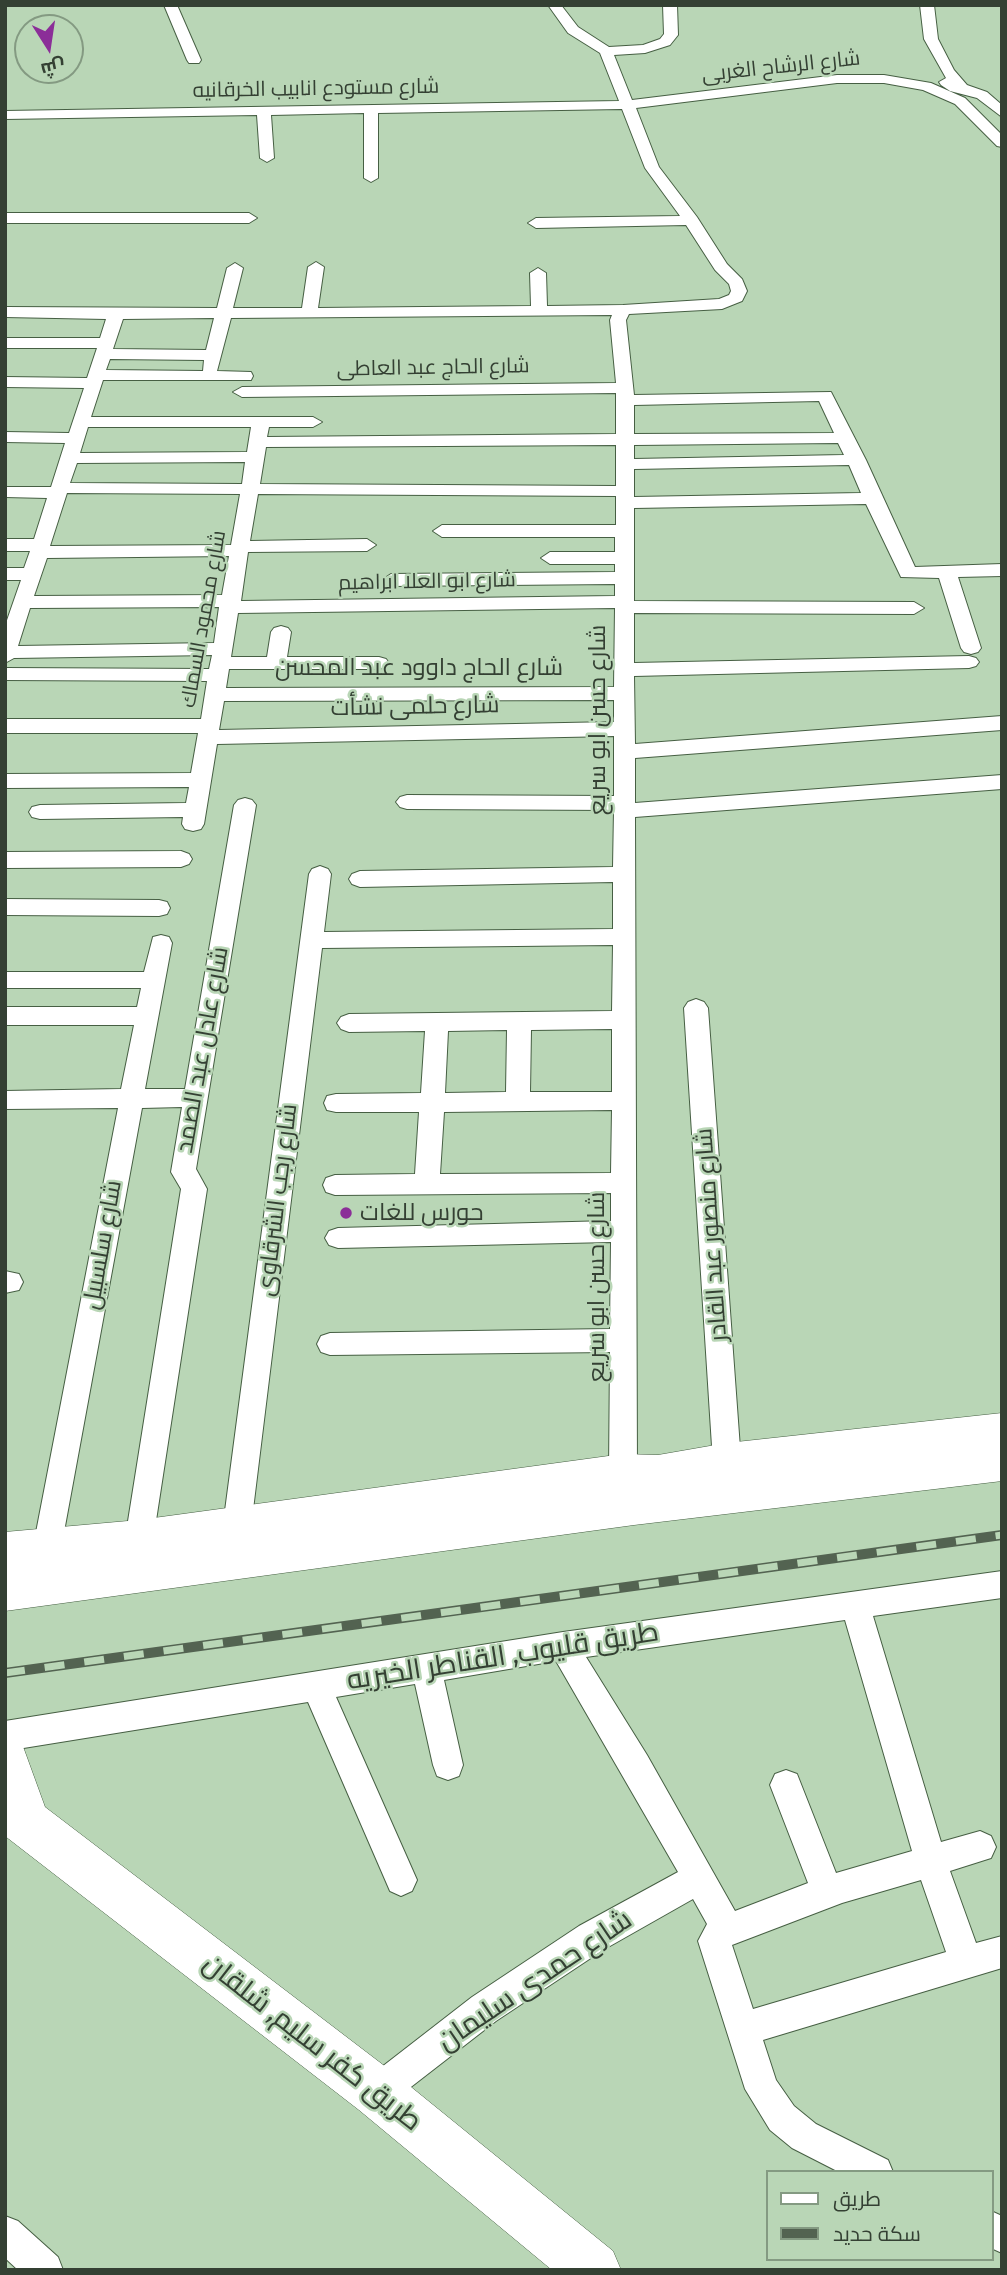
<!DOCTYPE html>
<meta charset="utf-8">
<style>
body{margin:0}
#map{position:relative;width:1007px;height:2275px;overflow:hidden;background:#b9d6b6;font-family:"Fira Sans Condensed",Cairo,sans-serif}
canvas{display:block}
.frame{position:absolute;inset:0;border:7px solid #344033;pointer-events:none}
.legend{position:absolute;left:766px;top:2170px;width:228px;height:91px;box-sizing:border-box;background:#b9d6b6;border:2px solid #849a82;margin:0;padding:9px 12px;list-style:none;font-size:21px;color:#344033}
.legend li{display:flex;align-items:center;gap:14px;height:35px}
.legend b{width:35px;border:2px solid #849a82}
.north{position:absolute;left:14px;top:14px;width:70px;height:70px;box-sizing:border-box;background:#b9d6b6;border:2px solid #849a82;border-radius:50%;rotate:168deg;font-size:19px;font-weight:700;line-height:28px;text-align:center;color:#344033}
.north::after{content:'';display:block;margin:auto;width:24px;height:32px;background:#8b2e98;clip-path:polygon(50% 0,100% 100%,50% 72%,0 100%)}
</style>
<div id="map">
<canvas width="1007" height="2275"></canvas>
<div class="frame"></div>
<ul class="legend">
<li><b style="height:9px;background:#fff"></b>طريق</li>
<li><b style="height:9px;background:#536351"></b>سكة حديد</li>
</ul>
<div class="north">ش</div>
</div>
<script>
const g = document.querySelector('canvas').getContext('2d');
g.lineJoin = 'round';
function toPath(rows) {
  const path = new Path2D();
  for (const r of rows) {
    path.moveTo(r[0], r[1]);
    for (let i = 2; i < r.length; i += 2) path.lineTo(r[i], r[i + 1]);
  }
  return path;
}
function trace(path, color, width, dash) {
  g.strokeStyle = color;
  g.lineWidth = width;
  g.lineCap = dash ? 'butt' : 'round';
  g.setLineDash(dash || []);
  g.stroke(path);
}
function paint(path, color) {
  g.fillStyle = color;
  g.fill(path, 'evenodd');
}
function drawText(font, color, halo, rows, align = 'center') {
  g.font = font + ' "Fira Sans Condensed",Cairo,sans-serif';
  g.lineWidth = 5;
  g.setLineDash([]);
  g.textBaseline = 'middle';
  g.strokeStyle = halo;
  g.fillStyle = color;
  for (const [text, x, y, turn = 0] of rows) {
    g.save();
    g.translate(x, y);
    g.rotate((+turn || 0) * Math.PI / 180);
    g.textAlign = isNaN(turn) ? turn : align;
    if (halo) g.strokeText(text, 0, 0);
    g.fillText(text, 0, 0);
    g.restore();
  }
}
const street = toPath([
 [164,5,177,5,201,60,199,63,189,63,187,60,164,5],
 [548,5,561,5,578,27,609,47,643,45,660,39,664,34,663,5,677,5,678,35,670,45,645,53,614,55,632,100,837,75,884,75,931,83,965,98,1002,135,1002,147,997,146,955,104,923,90,884,83,837,83,636,108,659,167,697,217,727,264,742,279,747,291,742,301,722,309,629,314,626,320,634,395,831,392,866,460,915,567,1002,564,1002,576,958,577,981,648,978,652,971,654,964,652,961,648,939,578,901,577,866,504,634,508,634,601,914,602,924,608,914,614,634,613,634,663,969,656,976,658,979,662,976,666,969,668,634,676,635,744,1002,716,1002,730,635,758,635,803,1002,775,1002,789,635,817,637,1473,633,1482,623,1485,613,1482,609,1473,610,1352,330,1355,321,1352,317,1344,321,1336,330,1333,610,1329,611,1242,338,1248,329,1245,325,1238,329,1231,338,1228,611,1221,611,1193,335,1195,326,1192,323,1185,326,1178,335,1175,415,1174,419,1112,336,1112,327,1110,324,1103,327,1096,336,1094,421,1093,425,1031,349,1032,341,1029,337,1023,341,1017,349,1014,612,1011,613,945,322,948,251,1526,247,1535,237,1539,227,1535,223,1526,309,874,312,869,320,866,328,869,331,874,324,932,613,929,613,882,360,887,352,884,349,879,352,874,360,871,613,867,614,810,407,809,400,807,396,802,400,797,407,795,614,796,614,736,217,744,204,824,201,829,193,831,185,829,182,824,183,817,40,819,32,817,29,812,32,807,40,805,186,803,189,787,5,788,5,774,191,773,198,733,5,733,5,719,201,719,207,681,5,680,5,668,209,669,212,655,14,658,5,663,5,626,21,580,5,580,5,568,24,568,30,551,5,551,5,539,34,539,47,498,5,497,5,487,51,487,65,443,5,442,5,432,69,433,84,388,5,387,5,377,87,378,97,348,5,348,5,338,100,338,106,319,5,317,5,307,217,308,227,268,235,263,243,268,233,308,302,308,308,267,316,262,324,267,318,308,531,306,530,273,538,268,546,273,547,306,623,305,719,299,729,295,731,291,729,284,715,270,686,225,536,228,528,223,536,218,680,216,645,168,622,109,378,113,378,178,371,182,364,178,364,113,271,115,274,158,267,162,260,158,257,115,5,119,5,111,619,101,600,53,568,33,548,5],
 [612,315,610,320,616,383,242,387,233,392,242,397,616,393,616,434,267,437,269,427,313,427,322,422,313,417,91,417,103,380,251,380,253,376,251,372,217,371,231,318,612,315],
 [214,318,206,350,113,349,123,319,214,318],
 [110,359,204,360,203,371,106,370,110,359],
 [819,401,834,433,634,434,634,405,819,401],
 [88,427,251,427,247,452,80,453,88,427],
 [838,443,844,455,634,459,634,445,838,443],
 [616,445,616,486,260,484,266,447,616,445],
 [245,462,242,484,70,483,77,463,245,462],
 [849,465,861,493,634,497,634,469,849,465],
 [67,493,240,494,231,545,50,546,67,493],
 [258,494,616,496,616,525,442,525,433,531,442,537,615,537,615,552,550,552,541,558,550,564,615,564,615,572,391,574,382,580,391,586,615,584,615,596,241,601,248,552,367,551,376,545,367,539,250,541,258,494],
 [229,556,222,595,34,596,47,558,229,556],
 [219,607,214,643,18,646,30,608,219,607],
 [615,608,614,687,226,688,229,669,379,669,386,667,389,663,386,659,379,657,287,657,291,632,288,628,281,626,274,628,271,632,267,657,231,657,238,613,615,608],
 [614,700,614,722,219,730,224,701,614,700],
 [612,1029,612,1092,530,1092,531,1030,612,1029],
 [507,1030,506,1092,445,1093,448,1031,507,1030],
 [612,1110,611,1173,440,1174,444,1112,612,1110],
 [920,5,934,5,938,39,954,70,967,85,987,92,1002,105,1002,117,977,98,950,91,941,85,939,82,946,78,924,39,920,5],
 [5,213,249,213,257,218,249,223,5,223,5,213],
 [245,798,252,800,256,805,196,1169,207,1189,153,1540,149,1549,139,1553,129,1549,125,1540,181,1189,171,1172,182,1107,142,1108,61,1548,57,1557,47,1561,37,1557,33,1548,118,1108,5,1109,5,1091,121,1089,134,1025,5,1025,5,1007,137,1007,141,988,5,988,5,972,144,972,153,937,161,935,169,937,172,943,145,1089,185,1089,234,805,238,800,245,798],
 [181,851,189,854,192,859,189,864,181,867,5,868,5,852,181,851],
 [5,899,159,900,167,902,170,908,167,914,159,916,5,915,5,899],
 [696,999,704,1002,708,1008,741,1462,737,1471,727,1474,717,1471,713,1462,684,1008,688,1002,696,999],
 [5,1271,19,1274,23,1282,19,1290,5,1293,5,1271],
 [1002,1571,1002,1598,873,1616,941,1842,980,1831,991,1836,996,1847,991,1858,950,1871,976,1943,1002,1936,1002,1968,763,2040,776,2080,794,2106,816,2124,888,2160,893,2172,839,2172,792,2148,770,2130,745,2089,698,1941,707,1924,693,1899,603,1950,496,2021,389,2104,377,2109,365,2104,360,2092,365,2080,472,1997,579,1926,678,1872,556,1661,444,1680,463,1765,459,1776,448,1780,437,1776,433,1765,415,1684,336,1697,417,1880,412,1891,401,1896,390,1891,308,1702,5,1751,5,1721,563,1632,1002,1571],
 [845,1620,912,1851,836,1873,797,1774,786,1770,775,1774,770,1785,808,1883,735,1911,647,1755,586,1657,845,1620],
 [921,1880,946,1952,753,2009,732,1945,842,1903,921,1880],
 [991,2211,1002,2216,1002,2253,991,2248,991,2211],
 [5,2216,18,2221,58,2257,63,2270,18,2270,5,2258,5,2216]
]);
const secondary = toPath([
 [1002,1413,1002,1481,634,1525,5,1611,5,1532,139,1520,623,1454,658,1455,727,1443,1002,1413],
 [5,1734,21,1741,45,1807,395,2074,613,2251,621,2270,552,2270,359,2110,5,1836,5,1734]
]);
trace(street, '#465f43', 2);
trace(secondary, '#465f43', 1);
paint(street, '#fff');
paint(secondary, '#fff');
const rail = toPath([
 [5,1673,1002,1535]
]);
trace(rail, '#536351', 10);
trace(rail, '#b9d6b6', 7, [20]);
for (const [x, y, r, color] of [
 [346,1213,7,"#8b2e98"]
]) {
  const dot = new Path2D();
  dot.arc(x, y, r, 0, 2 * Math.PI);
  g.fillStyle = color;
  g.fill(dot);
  trace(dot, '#b9d6b6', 2.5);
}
drawText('21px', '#344033', '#b9d6b6', [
 ["شارع الرشاح الغربى",781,67,-6],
 ["شارع مستودع انابيب الخرقانيه",316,89,-1],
 ["شارع الحاج عبد العاطى",433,368,-1],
 ["شارع ابو العلا ابراهيم",427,582,-1],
 ["شارع محمود السماك",204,619,-80]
]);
drawText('24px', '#344033', '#b9d6b6', [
 ["شارع الحاج داوود عبد المحسن",419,668],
 ["شارع حلمى نشأت",415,707,-1],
 ["شارع حسن ابو سريع",598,720,-90],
 ["شارع عادل عبد الصمد",203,1050,-80],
 ["شارع رجب الشرقاوى",278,1200,-83],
 ["شارع منصور عبد القادر",712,1235,-94],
 ["شارع سلسبيل",103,1245,-80],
 ["شارع حسن ابو سريع",597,1287,-90]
]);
drawText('24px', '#344033', '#b9d6b6', [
 ["حورس للغات",360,1213]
], 'left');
drawText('28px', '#344033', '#b9d6b6', [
 ["طريق قليوب, القناطر الخيريه",503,1657,-9],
 ["شارع حمدى سليمان",535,1981,-34],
 ["طريق كفر سليم, شلقان",312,2043,38]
]);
</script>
